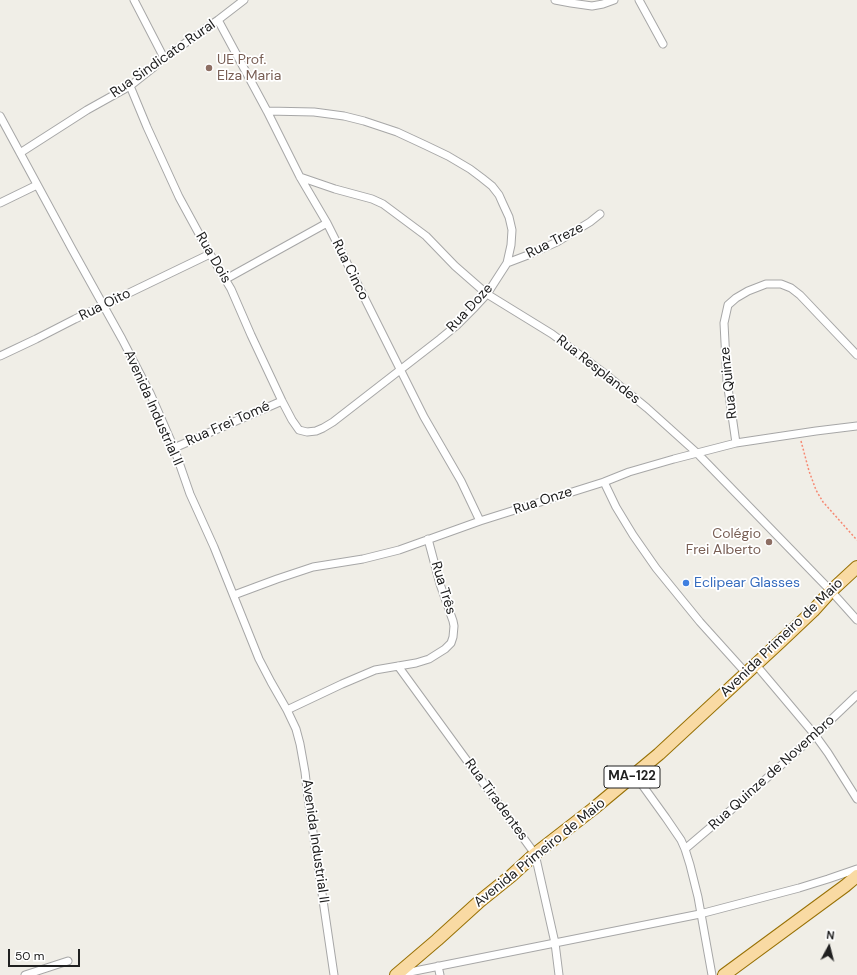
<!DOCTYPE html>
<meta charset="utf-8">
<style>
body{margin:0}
#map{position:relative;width:857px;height:975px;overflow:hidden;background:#f0eee7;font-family:"DM Sans",sans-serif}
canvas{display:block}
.north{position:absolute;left:809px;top:927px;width:40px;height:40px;-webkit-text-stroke:3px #fff;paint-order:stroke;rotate:7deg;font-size:11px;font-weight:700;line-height:16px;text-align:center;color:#202020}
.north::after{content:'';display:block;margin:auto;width:14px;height:18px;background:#202020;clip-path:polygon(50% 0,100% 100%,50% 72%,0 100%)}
.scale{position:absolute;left:8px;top:949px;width:72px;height:18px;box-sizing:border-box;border:2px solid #202020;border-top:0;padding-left:5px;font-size:12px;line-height:14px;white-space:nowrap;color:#202020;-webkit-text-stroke:3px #fff;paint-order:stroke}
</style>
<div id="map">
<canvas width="857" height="975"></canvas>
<div class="north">N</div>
<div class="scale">50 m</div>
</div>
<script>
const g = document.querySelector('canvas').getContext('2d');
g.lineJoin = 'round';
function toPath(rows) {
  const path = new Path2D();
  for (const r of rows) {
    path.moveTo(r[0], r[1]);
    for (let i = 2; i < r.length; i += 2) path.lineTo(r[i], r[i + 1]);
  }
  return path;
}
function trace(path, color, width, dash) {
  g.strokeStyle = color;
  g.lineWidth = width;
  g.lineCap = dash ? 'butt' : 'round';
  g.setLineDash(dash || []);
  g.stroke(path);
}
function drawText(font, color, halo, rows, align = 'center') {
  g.font = font + ' "DM Sans",sans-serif';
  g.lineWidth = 3.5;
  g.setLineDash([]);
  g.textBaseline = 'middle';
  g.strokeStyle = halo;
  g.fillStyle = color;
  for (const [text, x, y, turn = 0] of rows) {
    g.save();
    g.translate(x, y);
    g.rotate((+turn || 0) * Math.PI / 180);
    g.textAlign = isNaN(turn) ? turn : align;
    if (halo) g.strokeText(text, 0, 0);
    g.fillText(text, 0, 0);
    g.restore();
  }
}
const minor = toPath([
 [134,0,164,58],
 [555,0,571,3,592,6,603,4,614,0],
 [639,0,663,44],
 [218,20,267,111,300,177,327,223,424,417,461,481,480,521],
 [130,86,147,127,179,197,210,254,231,289,251,335,282,401,292,420,299,430,307,432,316,431,323,428,333,422,440,339,457,325,475,307,487,294,507,263,511,245,512,230,509,217,503,204,499,195,492,186,482,178,470,169,448,156,425,145,397,132,364,121,344,116,314,112,267,111],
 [0,116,72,249,122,339,150,393,174,448,190,494,214,547,259,659,271,682,287,710,296,729,300,744,305,772,308,798,334,975],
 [20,153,87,110,130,86,154,67,164,58,218,20,244,0],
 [300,177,335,189,372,199,383,204,426,236,455,266,487,294,552,334,604,373,647,408,697,453,831,591,857,620],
 [0,203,37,185],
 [507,263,528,255,557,242,590,222,600,214],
 [226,279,327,223],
 [0,356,36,339,75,319,210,254],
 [736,443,727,381,724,323,728,305,736,298,748,291,766,284,781,284,791,288,800,295,857,355],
 [174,448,282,401],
 [604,482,616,507,633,535,656,568,700,622,746,673],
 [234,595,277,579,313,567,363,559,399,550,480,521,604,482,629,472,674,459,736,443,816,431,857,426],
 [756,665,778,691,815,735,828,753,857,799],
 [398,666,535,854,555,943,559,975],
 [287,710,342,684,375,670,416,663,429,659,445,649,451,643,453,637,454,626,453,621,440,584,428,539],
 [635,775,666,818,681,840,685,849,690,865,698,897,712,975],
 [685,849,731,810,815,735,857,695],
 [438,966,440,975],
 [400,974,700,914,799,888,828,879,857,869],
 [25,975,68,961]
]);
const primary = toPath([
 [396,975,437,940,480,901,511,876,535,854,593,809,659,754,780,642,813,611,831,591,857,567],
 [724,975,845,886,857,876]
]);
trace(minor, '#a7a7a7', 9);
trace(primary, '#987105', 14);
trace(toPath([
 [801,441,809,471,816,490,823,502,857,540]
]), '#f68973', 1.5, [2, 2]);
trace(minor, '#fff', 7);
trace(primary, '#f9daa3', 12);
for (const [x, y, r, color] of [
 [209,68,4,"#8d6e63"],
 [769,542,4,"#8d6e63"],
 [686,583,4,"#3f7fe0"]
]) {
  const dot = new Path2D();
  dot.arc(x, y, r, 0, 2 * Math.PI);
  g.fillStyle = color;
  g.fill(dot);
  trace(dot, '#fff', 1.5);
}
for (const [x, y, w] of [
 [632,777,56]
]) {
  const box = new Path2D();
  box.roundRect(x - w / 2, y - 11, w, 22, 3);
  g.fillStyle = '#fff';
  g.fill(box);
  trace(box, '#202020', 1);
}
drawText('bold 13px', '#202020', null, [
 ["MA-122",632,777]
]);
drawText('14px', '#202020', '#fff', [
 ["Rua Sindicato Rural",163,59,-35],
 ["Rua Treze",555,241,-27],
 ["Rua Dois",213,258,60],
 ["Rua Cinco",350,270,64],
 ["Rua Oito",105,305,-26],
 ["Rua Doze",470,308,-47],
 ["Rua Resplandes",598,370,38],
 ["Rua Quinze",729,383,-96],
 ["Avenida Industrial II",153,408,66],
 ["Rua Frei Tomé",228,424,-24],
 ["Rua Onze",543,501,-18],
 ["Rua Três",443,588,73],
 ["Avenida Primeiro de Maio",782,638,-44],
 ["Rua Quinze de Novembro",772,773,-42],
 ["Rua Tiradentes",496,800,54],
 ["Avenida Industrial II",315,841,82],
 ["Avenida Primeiro de Maio",540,853,-39]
]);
drawText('14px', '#785e54', '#fff', [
 ["UE Prof.",217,60],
 ["Elza Maria",217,76],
 ["Colégio",761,534,"right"],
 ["Frei Alberto",761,550,"right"]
], 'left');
drawText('14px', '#366cbe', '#fff', [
 ["Eclipear Glasses",694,583]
], 'left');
</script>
